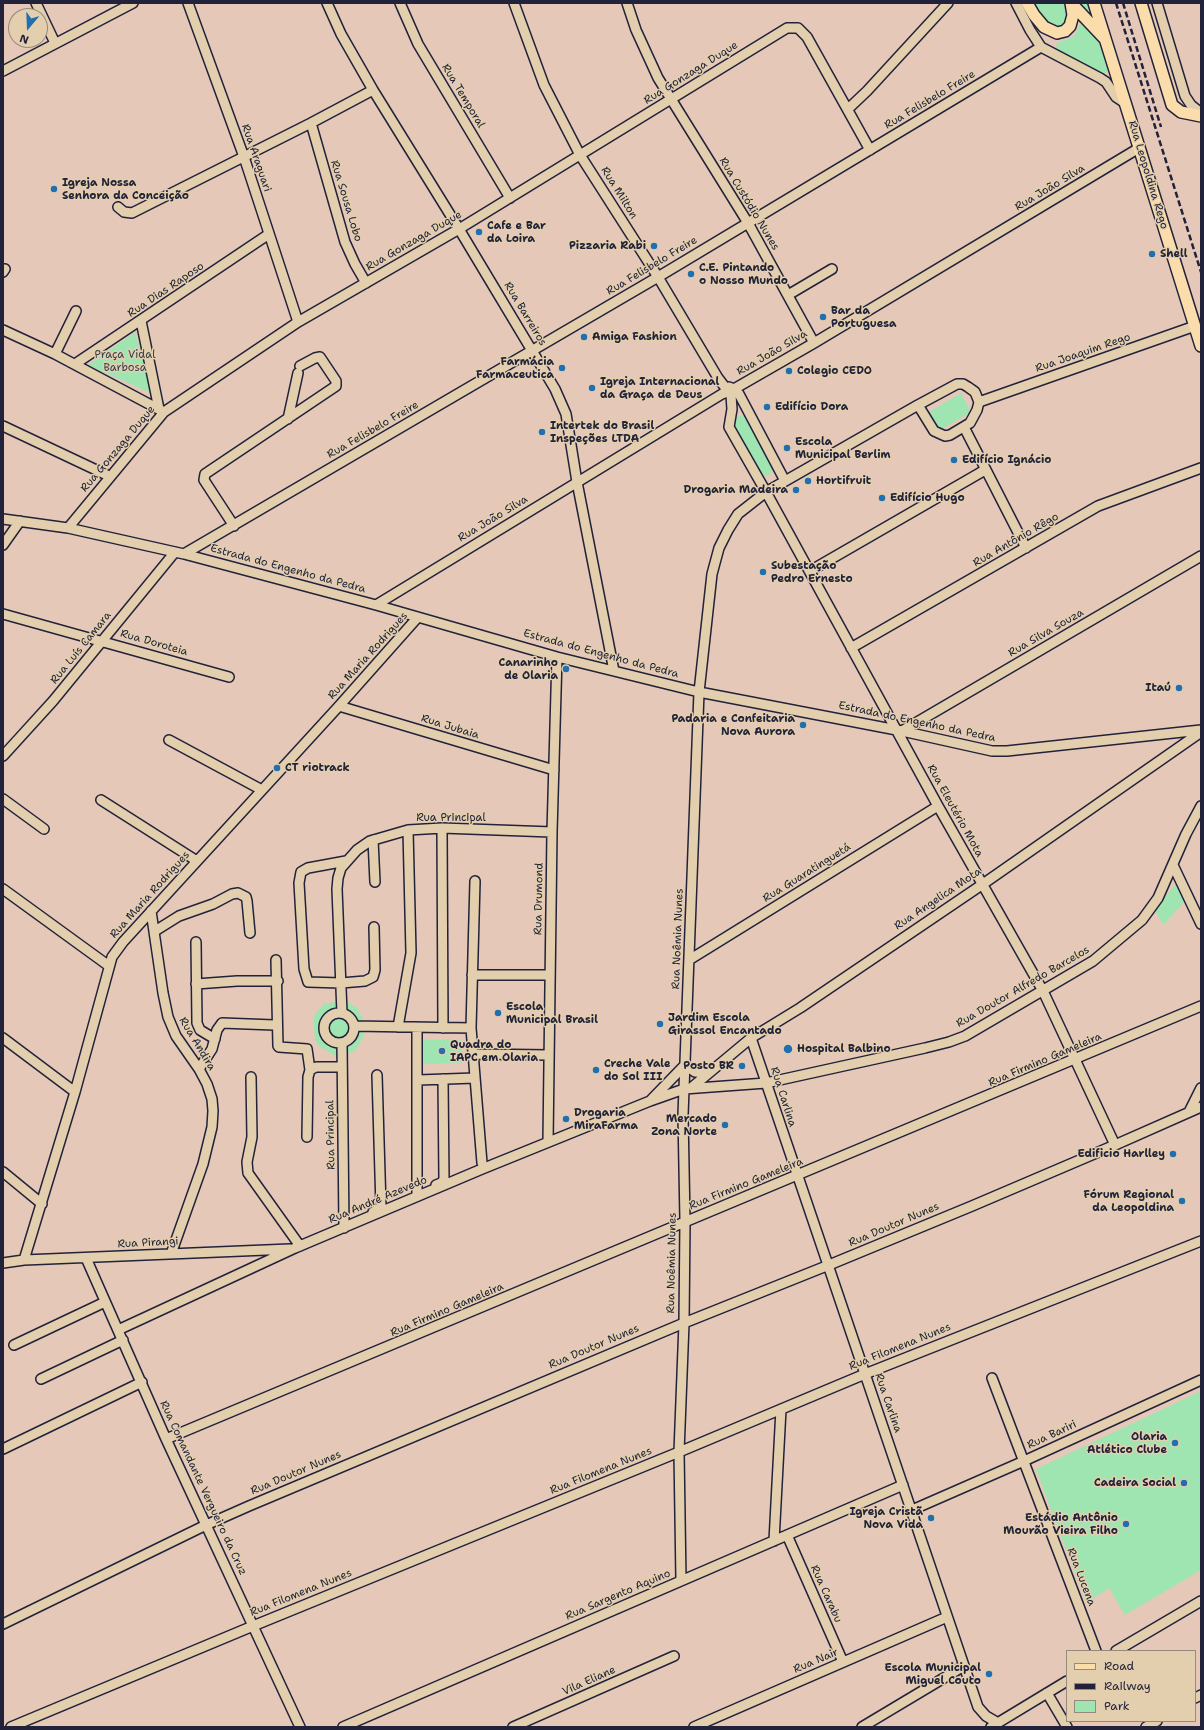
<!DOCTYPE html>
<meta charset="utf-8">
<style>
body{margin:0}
#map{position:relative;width:1204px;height:1730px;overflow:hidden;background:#e5c8b8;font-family:"Shantell Sans",sans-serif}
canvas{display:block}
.frame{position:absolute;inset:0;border:4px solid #22223b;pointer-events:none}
.legend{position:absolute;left:1066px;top:1650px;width:130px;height:72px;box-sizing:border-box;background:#e3cfad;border:1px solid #968a7f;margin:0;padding:5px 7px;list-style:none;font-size:12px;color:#22223b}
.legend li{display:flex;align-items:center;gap:8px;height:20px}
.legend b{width:20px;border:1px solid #968a7f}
.north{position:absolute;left:8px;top:8px;width:40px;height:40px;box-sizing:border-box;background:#e3cfad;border:1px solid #968a7f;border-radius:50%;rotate:199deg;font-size:11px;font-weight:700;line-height:16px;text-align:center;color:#22223b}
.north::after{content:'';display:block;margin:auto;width:14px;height:18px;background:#1f6fb2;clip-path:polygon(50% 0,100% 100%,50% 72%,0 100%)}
</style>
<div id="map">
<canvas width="1204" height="1730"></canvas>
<div class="frame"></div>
<ul class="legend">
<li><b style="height:5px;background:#faddab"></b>Road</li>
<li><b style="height:5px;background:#22223b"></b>Railway</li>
<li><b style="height:11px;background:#9fe5b2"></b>Park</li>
</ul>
<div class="north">N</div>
</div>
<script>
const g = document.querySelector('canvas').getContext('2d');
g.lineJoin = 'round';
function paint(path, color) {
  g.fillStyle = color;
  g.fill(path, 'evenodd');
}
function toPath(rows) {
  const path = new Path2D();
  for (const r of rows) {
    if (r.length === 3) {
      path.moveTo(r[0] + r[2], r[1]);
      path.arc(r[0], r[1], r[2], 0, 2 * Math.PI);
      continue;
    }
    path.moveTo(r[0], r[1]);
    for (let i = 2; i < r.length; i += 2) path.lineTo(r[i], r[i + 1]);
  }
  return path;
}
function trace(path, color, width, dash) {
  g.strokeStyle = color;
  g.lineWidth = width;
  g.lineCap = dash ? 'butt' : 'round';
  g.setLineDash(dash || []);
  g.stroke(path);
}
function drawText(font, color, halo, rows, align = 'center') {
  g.font = font + ' "Shantell Sans",sans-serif';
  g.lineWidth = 3;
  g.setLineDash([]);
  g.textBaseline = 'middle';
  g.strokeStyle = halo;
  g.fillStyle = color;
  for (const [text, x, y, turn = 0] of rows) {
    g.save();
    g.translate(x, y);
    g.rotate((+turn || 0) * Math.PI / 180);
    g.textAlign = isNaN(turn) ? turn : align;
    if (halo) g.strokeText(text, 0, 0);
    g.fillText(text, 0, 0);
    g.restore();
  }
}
paint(toPath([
 [1027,3,1094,3,1106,41,1075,14,1058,34],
 [1083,19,1102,41,1109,67,1104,76,1056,50,1057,43,1074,36],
 [135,332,153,394,88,365],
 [961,393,971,412,940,430,929,412],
 [742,415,747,418,773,464,772,471,769,475,762,476,732,424,736,417],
 [1177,882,1187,899,1163,925,1155,910],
 [339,1001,346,1001,357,1008,364,1021,364,1029,363,1037,358,1047,353,1052,339,1055,334,1055,319,1046,315,1040,314,1028,314,1016,319,1009,324,1004],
 [461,1039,462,1063,423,1064,423,1040],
 [1201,1391,1201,1570,1125,1615,1109,1588,1086,1603,1036,1469]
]), '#9fe5b2');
const minor = toPath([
 [36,3,55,43],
 [188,3,244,157,298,322],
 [327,3,341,34,373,90,459,229,555,389,566,414,577,482,614,671],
 [400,3,418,44,510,198],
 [514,3,544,85,580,155,658,277,718,378,731,395,732,409,729,427,766,492,938,806,1043,991,1115,1145],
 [627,3,636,30,658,78,748,223,814,343],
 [1016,3,1030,30,1041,47],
 [1157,3,1185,96,1191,105,1201,113],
 [3,71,133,3],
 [848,109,867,91,948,3],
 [311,123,345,242,355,264,366,283],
 [118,207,124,212,132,213,311,123,373,90],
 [3,272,5,269],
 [788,295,832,269],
 [141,321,159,409],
 [3,330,55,354,164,412],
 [55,354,76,311],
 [75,364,269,234],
 [729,387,734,389,739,394,785,481],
 [979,402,1195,326],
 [288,419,298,373],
 [3,426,109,476],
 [964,427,1026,548],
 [3,519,68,528,184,554,376,605,557,657,699,692,902,731,992,751,1007,751,1201,730],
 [234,526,204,480,205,474,336,386,336,381,320,357,315,358,300,366],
 [68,528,164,412,298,322,459,229,787,28,798,28,807,37,870,150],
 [3,545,20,521],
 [184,554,658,277,1041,47,1100,78,1106,82,1116,97,1125,103],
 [810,571,985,470],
 [376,605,722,394,734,389,814,343,1139,148],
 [3,614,229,677],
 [851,648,1098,506,1201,468],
 [339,706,554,770],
 [902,731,1201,556],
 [169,740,262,790],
 [3,756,53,701,175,552],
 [3,799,44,829],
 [101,800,197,861],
 [442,828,443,1028],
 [373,840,375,882],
 [346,861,308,868,301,872,299,883,304,969,308,982,341,983,365,981,373,977,375,970,374,927],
 [1173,865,1201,924],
 [475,881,471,1028,482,1163],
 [3,889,109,966],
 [151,911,163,993,168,1017,176,1036,199,1069,207,1084,212,1099,213,1111,212,1127,203,1164,171,1254],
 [155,931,179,916,213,904,232,894,238,893,246,897,247,901,250,933],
 [196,942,197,1023,200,1030,215,1039],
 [276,960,278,1046,279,1047,307,1049,310,1070],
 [689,960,938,806],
 [472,975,550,975],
 [196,984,237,981,278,981],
 [342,1013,337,889,338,878,341,868,357,850,370,841,408,830,442,828,552,832],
 [339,1028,15],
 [354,1026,471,1028],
 [398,1027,411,953,408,830],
 [3,1038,75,1092],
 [751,1038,978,1707,986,1716,998,1723],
 [342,1043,344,1228],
 [473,1054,549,1055],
 [685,1065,695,1072,708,1073],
 [199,1069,212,1049,217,1030,222,1023,274,1025],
 [251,1077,252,1137,247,1162,248,1173,300,1246],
 [418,1080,475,1078],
 [691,1088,751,1038,800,1008,983,884,1201,732],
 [651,1100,685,1065],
 [1189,1112,1201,1088],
 [307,1137,308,1077,310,1070,316,1067,342,1067],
 [548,1142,552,832,557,657],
 [3,1172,42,1204],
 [436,1185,441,1183,444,1180,443,1079],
 [417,1196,417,1028],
 [373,1212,381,1207,377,1075],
 [86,1258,166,1439,300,1727],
 [24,1260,75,1092,112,957,123,942,339,706,418,617],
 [3,1263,24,1260,290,1249],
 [118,1330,295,1248,482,1169,650,1101,684,1089,766,1083,925,1048,949,1042,965,1036,1093,961,1142,920,1158,898,1186,834,1201,806],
 [14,1345,105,1302],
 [992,1378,1096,1651],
 [41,1379,123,1340],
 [166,1439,1201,1006],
 [3,1449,142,1382],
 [912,1510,1024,1461,1201,1380],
 [787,1535,843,1662],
 [774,1541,781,1409],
 [681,1581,679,1452,684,1323,685,1221,683,1115,699,692,712,574,719,548,728,530,738,514,766,492,918,405,957,384,963,384,968,387,975,392,979,402,977,410,970,423,950,435,945,436,934,431,918,405],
 [3,1624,206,1525,249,1506,684,1323,829,1265,972,1206,1115,1145,1201,1107],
 [1116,1651,1201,1601],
 [1047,1693,1067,1727],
 [1195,1698,1201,1695],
 [11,1727,253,1626,679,1452,865,1374,1201,1241],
 [343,1727,903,1485],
 [513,1727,674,1656],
 [694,1727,947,1617],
 [862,1727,964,1666],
 [991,1727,1067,1681],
 [1146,1727,1157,1721]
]);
const major = toPath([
 [1027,3,1034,15,1044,27,1057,33,1065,31,1070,26,1073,15,1071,3],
 [1071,3,1105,39],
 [1094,3,1201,346],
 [1141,3,1172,105,1181,112,1201,116]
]);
trace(minor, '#22223b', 12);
trace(major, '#22223b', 14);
trace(minor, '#e3cfad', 9);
trace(major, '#faddab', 11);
trace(toPath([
 [1116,3,1201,272],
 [1123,3,1161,127]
]), '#22223b', 2.5, [6, 3]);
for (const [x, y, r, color] of [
 [54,189,4,"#1f6fb2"],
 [479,232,4,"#1f6fb2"],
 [654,246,4,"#1f6fb2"],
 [1152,254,4,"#1f6fb2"],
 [691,274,4,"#1f6fb2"],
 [823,317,4,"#1f6fb2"],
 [584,337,4,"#1f6fb2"],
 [562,368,4,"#1f6fb2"],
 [789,371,4,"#1f6fb2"],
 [592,388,4,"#1f6fb2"],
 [767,407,4,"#1f6fb2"],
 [542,432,4,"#1f6fb2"],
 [787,448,4,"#1f6fb2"],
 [954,460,4,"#1f6fb2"],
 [808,481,4,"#1f6fb2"],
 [796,490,4,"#1f6fb2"],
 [882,498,4,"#1f6fb2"],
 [763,572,4,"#1f6fb2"],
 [566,669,4,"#1f6fb2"],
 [1179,688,4,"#1f6fb2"],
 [803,725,4,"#1f6fb2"],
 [277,768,4,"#1f6fb2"],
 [498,1013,4,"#1f6fb2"],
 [660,1024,4,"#1f6fb2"],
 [788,1049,5,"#1f6fb2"],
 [442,1051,4,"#1f6fb2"],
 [742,1066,4,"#1f6fb2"],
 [596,1070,4,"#1f6fb2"],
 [566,1119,4,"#1f6fb2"],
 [725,1125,4,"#1f6fb2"],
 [1173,1154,4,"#1f6fb2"],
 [1182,1201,4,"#1f6fb2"],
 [1175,1443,4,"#1f6fb2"],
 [1184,1483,4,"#1f6fb2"],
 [931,1518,4,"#1f6fb2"],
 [1126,1524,4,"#1f6fb2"],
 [989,1674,4,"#1f6fb2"]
]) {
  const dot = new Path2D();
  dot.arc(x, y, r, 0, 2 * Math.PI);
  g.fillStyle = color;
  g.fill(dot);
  trace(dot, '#e3cfad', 1.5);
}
drawText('11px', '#22223b', '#e3cfad', [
 ["Rua Gonzaga Duque",691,73,-32],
 ["Rua Temporal",463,96,59],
 ["Rua Felisbelo Freire",930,100,-31],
 ["Rua Araguari",256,158,71],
 ["Rua Leopoldina Rego",1148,175,73],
 ["Rua João Silva",1050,188,-31],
 ["Rua Milton",619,193,58],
 ["Rua Sousa Lobo",346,201,73],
 ["Rua Custódio Nunes",749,204,59],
 ["Rua Gonzaga Duque",414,241,-30],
 ["Rua Felisbelo Freire",652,266,-31],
 ["Rua Dias Raposo",166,290,-34],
 ["Rua Barreiros",525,314,59],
 ["Rua João Silva",772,353,-30],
 ["Rua Joaquim Rego",1083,353,-19],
 ["Rua Felisbelo Freire",373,430,-30],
 ["Rua Gonzaga Duque",118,449,-50],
 ["Rua João Silva",493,519,-31],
 ["Rua Antônio Rêgo",1016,540,-30],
 ["Estrada do Engenho da Pedra",288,569,15],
 ["Rua Silva Souza",1046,633,-30],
 ["Rua Doroteia",154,643,16],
 ["Rua Luís Camara",81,648,-51],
 ["Estrada do Engenho da Pedra",601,654,15],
 ["Rua Maria Rodrigues",368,656,-48],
 ["Estrada do Engenho da Pedra",917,722,12],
 ["Rua Jubaia",450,727,17],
 ["Rua Eleutério Mota",955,811,61],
 ["Rua Principal",451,818],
 ["Rua Guaratinguetá",807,873,-32],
 ["Rua Maria Rodrigues",150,895,-48],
 ["Rua Drumond",539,899,-89],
 ["Rua Angelica Mota",938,899,-34],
 ["Rua Noêmia Nunes",678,939,-88],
 ["Rua Doutor Alfredo Barcelos",1023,987,-30],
 ["Rua Andira",197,1044,59],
 ["Rua Firmino Gameleira",1045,1060,-23],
 ["Rua Carlina",783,1097,72],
 ["Rua Principal",331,1135,-91],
 ["Rua Firmino Gameleira",746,1184,-22],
 ["Rua André Azevedo",378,1200,-23],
 ["Rua Doutor Nunes",894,1225,-23],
 ["Rua Pirangi",148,1243,-3],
 ["Rua Noêmia Nunes",672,1263,-89],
 ["Rua Firmino Gameleira",447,1310,-23],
 ["Rua Doutor Nunes",594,1347,-23],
 ["Rua Filomena Nunes",900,1347,-22],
 ["Rua Carlina",888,1403,71],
 ["Rua Bariri",1052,1435,-25],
 ["Rua Filomena Nunes",601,1471,-22],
 ["Rua Doutor Nunes",296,1473,-23],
 ["Rua Comandante Vergueiro da Cruz",203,1488,65],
 ["Rua Lucena",1081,1577,69],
 ["Rua Filomena Nunes",301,1593,-22],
 ["Rua Carabu",826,1594,66],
 ["Rua Sargento Aquino",618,1595,-23],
 ["Rua Nair",816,1661,-23],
 ["Vila Eliane",589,1681,-24]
]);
drawText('bold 11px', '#22223b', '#e3cfad', [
 ["Igreja Nossa",62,183],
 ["Senhora da Conceição",62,196],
 ["Cafe e Bar",487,226],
 ["da Loira",487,239],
 ["Pizzaria Rabi",646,246,"right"],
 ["Shell",1160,254],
 ["C.E. Pintando",699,268],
 ["o Nosso Mundo",699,281],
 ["Bar da",831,311],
 ["Portuguesa",831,324],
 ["Amiga Fashion",592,337],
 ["Farmácia",554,362,"right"],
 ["Farmaceutica",554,375,"right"],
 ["Colegio CEDO",797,371],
 ["Igreja Internacional",600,382],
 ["da Graça de Deus",600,395],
 ["Edifício Dora",775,407],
 ["Intertek do Brasil",550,426],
 ["Inspeções LTDA",550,439],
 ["Escola",795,442],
 ["Municipal Berlim",795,455],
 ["Edifício Ignácio",962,460],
 ["Hortifruit",816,481],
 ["Drogaria Madeira",788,490,"right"],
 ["Edifício Hugo",890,498],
 ["Subestação",771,566],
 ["Pedro Ernesto",771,579],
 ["Canarinho",558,663,"right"],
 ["de Olaria",558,676,"right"],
 ["Itaú",1171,688,"right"],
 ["Padaria e Confeitaria",795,719,"right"],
 ["Nova Aurora",795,732,"right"],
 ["CT riotrack",285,768],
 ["Escola",506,1007],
 ["Municipal Brasil",506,1020],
 ["Jardim Escola",668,1018],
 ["Girassol Encantado",668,1031],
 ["Quadra do",450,1045],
 ["IAPC em Olaria",450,1058],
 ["Hospital Balbino",797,1049],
 ["Creche Vale",604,1064],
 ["do Sol III",604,1077],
 ["Posto BR",734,1066,"right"],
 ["Drogaria",574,1113],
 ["MiraFarma",574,1126],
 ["Mercado",717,1119,"right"],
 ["Zona Norte",717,1132,"right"],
 ["Edificio Harlley",1165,1154,"right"],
 ["Fórum Regional",1174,1195,"right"],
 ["da Leopoldina",1174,1208,"right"],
 ["Olaria",1167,1437,"right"],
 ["Atlético Clube",1167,1450,"right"],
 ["Cadeira Social",1176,1483,"right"],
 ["Igreja Cristã",923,1512,"right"],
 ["Nova Vida",923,1525,"right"],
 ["Estádio Antônio",1118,1518,"right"],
 ["Mourão Vieira Filho",1118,1531,"right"],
 ["Escola Municipal",981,1668,"right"],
 ["Miguel Couto",981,1681,"right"]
], 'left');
drawText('11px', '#353f4d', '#e3cfad', [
 ["Praça Vidal",125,355],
 ["Barbosa",125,368]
]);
</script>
